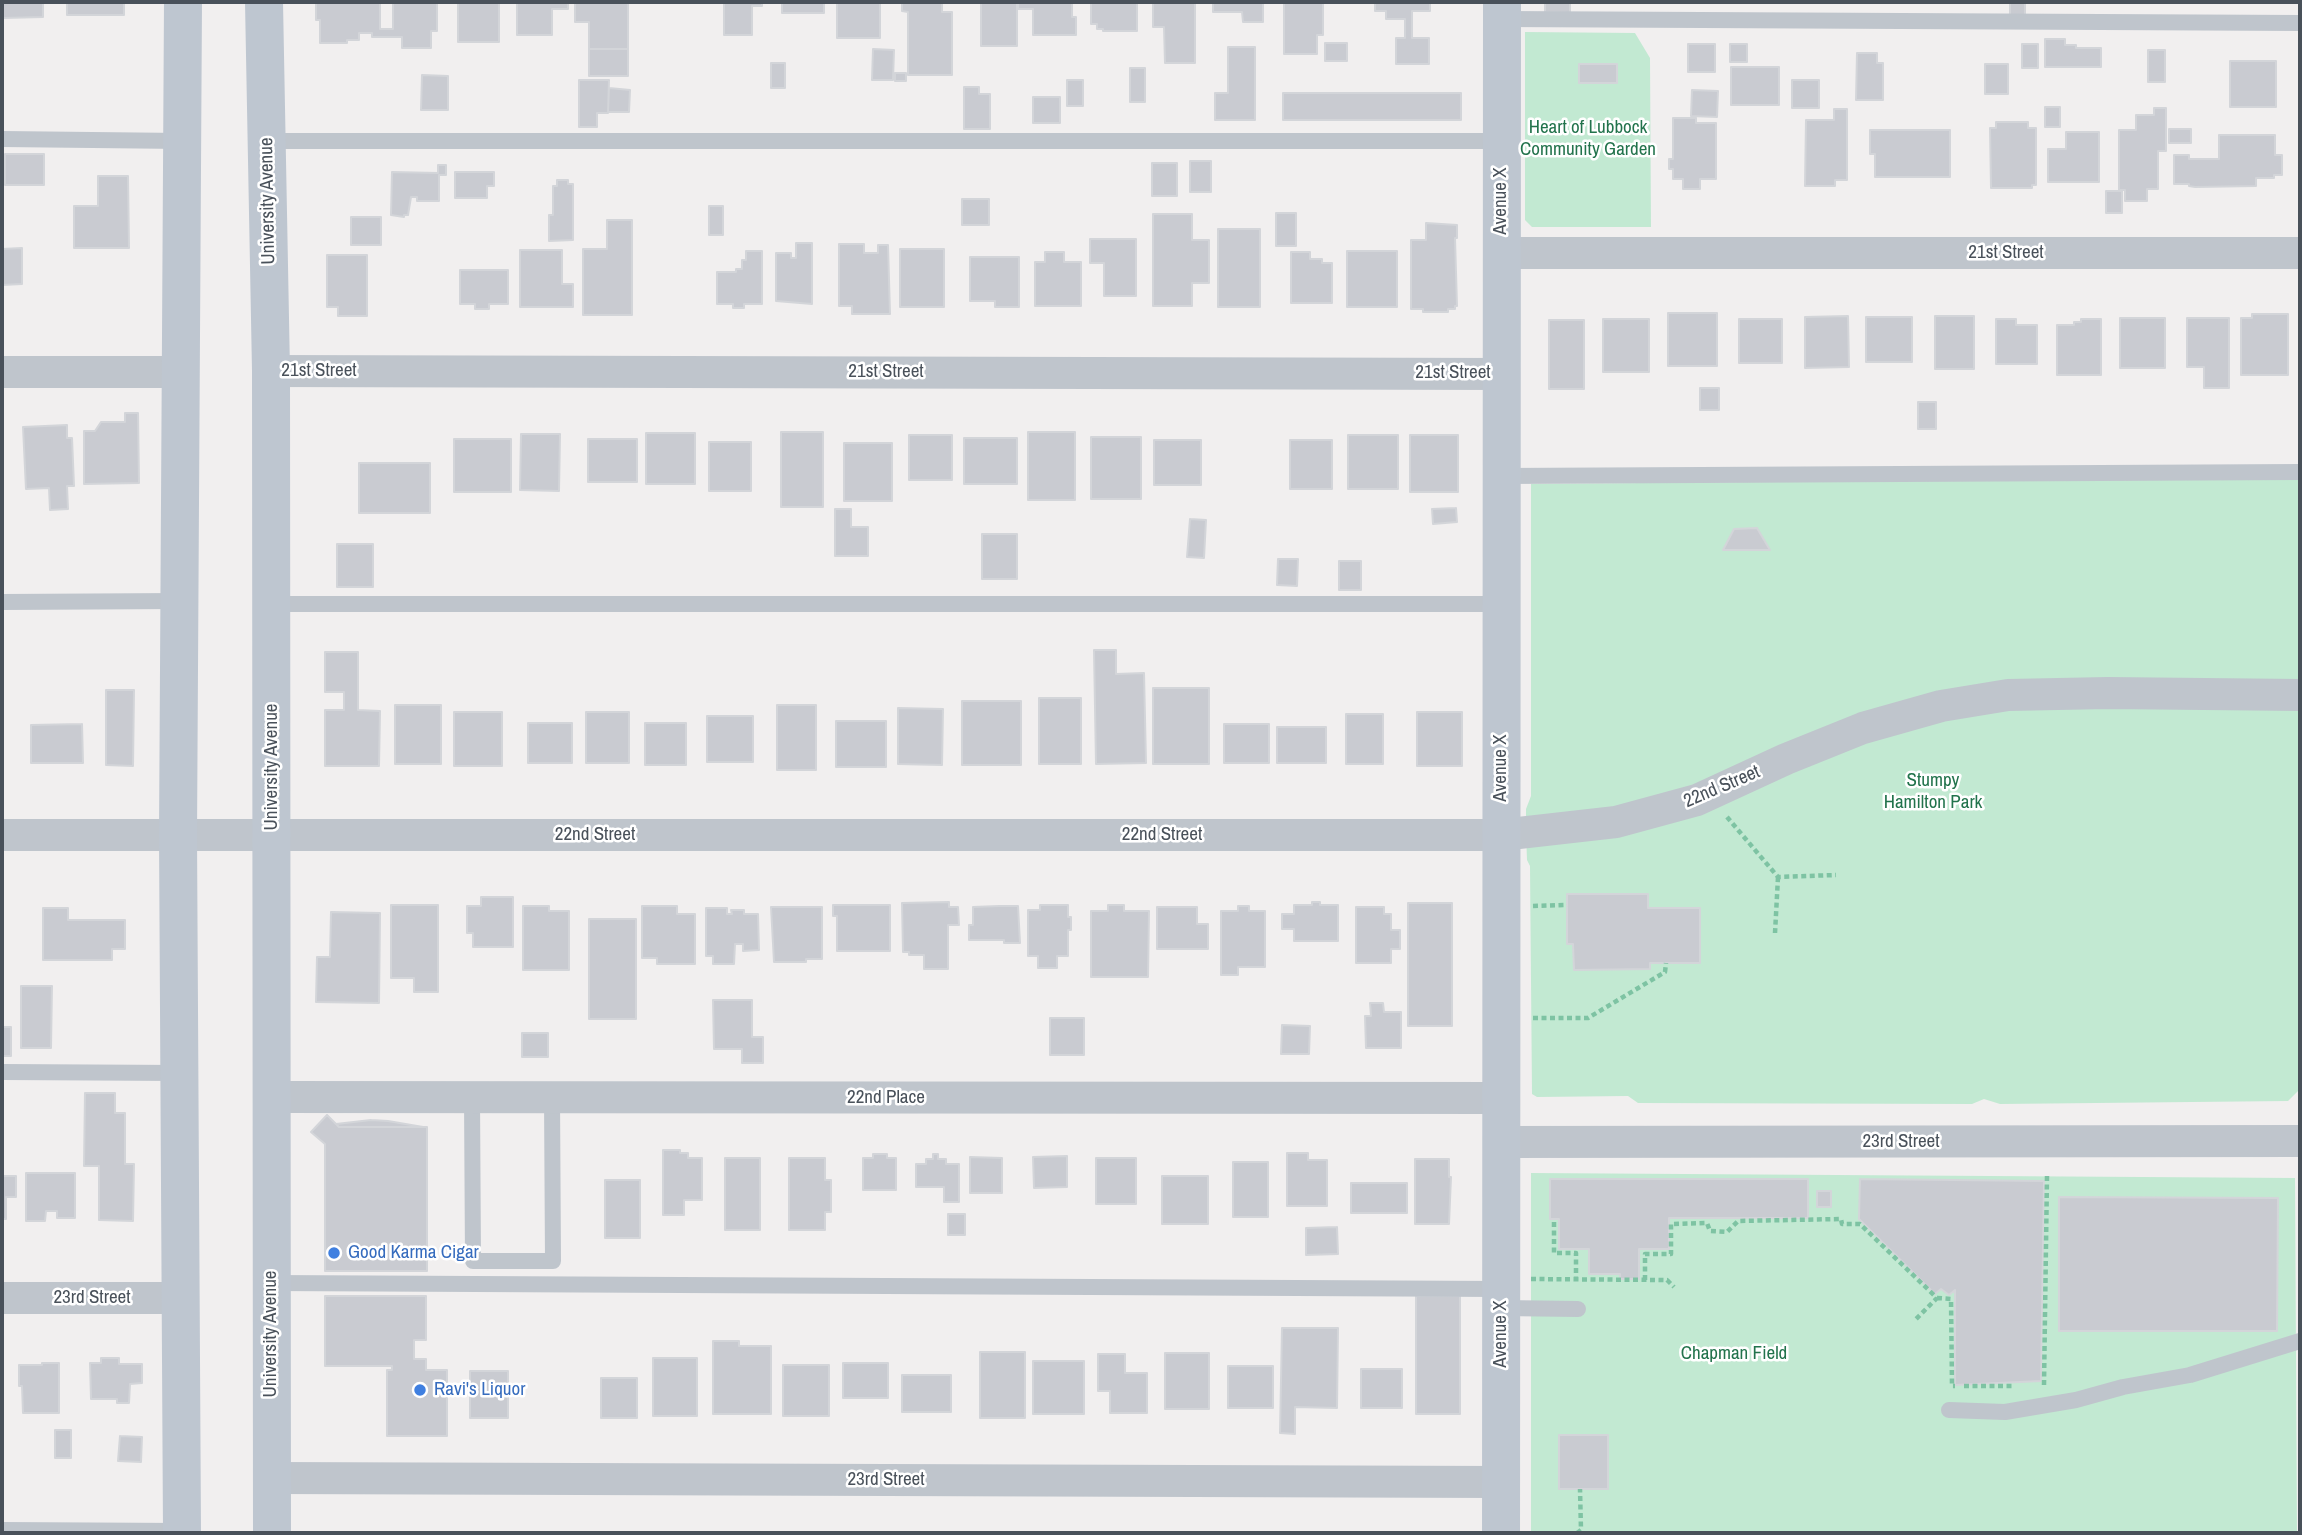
<!DOCTYPE html>
<style>
body{margin:0}
#map{position:relative;width:2302px;height:1535px;overflow:hidden;background:#f1efef;font-family:"Archivo Narrow",sans-serif}
canvas{display:block}
.frame{position:absolute;inset:0;border:4px solid #49515a;pointer-events:none}
</style>
<div id="map">
<canvas width="2302" height="1535"></canvas>
<div class="frame"></div>
</div>
<script>
const g = document.querySelector('canvas').getContext('2d');
g.lineJoin = 'round';
function paint(path, color) {
  g.fillStyle = color;
  g.fill(path, 'evenodd');
}
function toPath(rows) {
  const path = new Path2D();
  for (const r of rows) {
    path.moveTo(r[0], r[1]);
    for (let i = 2; i < r.length; i += 2) path.lineTo(r[i], r[i + 1]);
  }
  return path;
}
function trace(path, color, width, dash) {
  g.strokeStyle = color;
  g.lineWidth = width;
  g.lineCap = dash ? 'butt' : 'round';
  g.setLineDash(dash || []);
  g.stroke(path);
}
function drawText(font, color, halo, rows, align = 'center') {
  g.font = font + ' "Archivo Narrow",sans-serif';
  g.lineWidth = 5;
  g.setLineDash([]);
  g.textBaseline = 'middle';
  g.strokeStyle = halo;
  g.fillStyle = color;
  for (const [text, x, y, turn = 0] of rows) {
    g.save();
    g.translate(x, y);
    g.rotate((+turn || 0) * Math.PI / 180);
    g.textAlign = isNaN(turn) ? turn : align;
    if (halo) g.strokeText(text, 0, 0);
    g.fillText(text, 0, 0);
    g.restore();
  }
}
paint(toPath([
 [1525,32,1635,33,1650,58,1651,227,1532,227,1525,220],
 [2300,477,2300,1089,2288,1101,2000,1104,1984,1099,1972,1104,1638,1103,1628,1096,1537,1097,1532,1094,1530,866,1527,860,1526,832,1526,809,1531,796,1531,484],
 [1531,1173,2295,1178,2297,1533,1531,1533]
]), '#c2e9d2');
const building = toPath([
 [3,2,43,2,43,17,3,18,3,2],
 [67,2,124,2,124,15,67,15,67,2],
 [316,2,380,2,380,29,393,29,393,2,437,2,437,31,431,31,431,48,402,48,402,37,372,37,372,33,359,33,359,40,347,40,347,43,320,43,320,20,316,20,316,2],
 [458,2,499,2,499,42,458,42,458,2],
 [517,2,568,2,568,9,552,9,552,35,517,35,517,2],
 [575,2,628,2,628,49,589,49,589,22,575,22,575,2],
 [724,2,762,2,762,6,752,6,752,35,724,35,724,2],
 [782,2,824,2,824,13,782,13,782,2],
 [837,2,880,2,880,38,837,38,837,2],
 [902,2,942,2,942,12,952,12,952,75,908,75,908,12,902,11,902,2],
 [981,2,1017,2,1017,46,981,46,981,2],
 [1018,2,1072,2,1072,17,1076,17,1076,35,1033,35,1033,9,1018,9,1018,2],
 [1091,2,1137,2,1137,31,1103,31,1103,29,1097,29,1097,24,1091,24,1091,2],
 [1153,2,1195,2,1195,63,1165,63,1164,27,1153,27,1153,2],
 [1213,2,1263,2,1263,22,1243,22,1242,12,1213,12,1213,2],
 [1284,2,1323,2,1323,35,1317,35,1317,54,1284,54,1284,2],
 [1375,2,1430,2,1430,11,1412,11,1412,38,1429,38,1429,64,1396,64,1396,38,1405,38,1405,19,1386,19,1386,11,1375,11,1375,2],
 [1545,2,1570,2,1570,13,1545,12,1545,2],
 [2010,2,2025,2,2025,15,2010,15,2010,2],
 [2045,39,2065,39,2065,45,2076,45,2076,48,2101,48,2101,67,2045,67,2045,39],
 [1325,43,1347,43,1347,61,1325,61,1325,43],
 [1688,44,1715,44,1715,72,1688,72,1688,44],
 [1730,44,1747,44,1747,62,1730,62,1730,44],
 [2022,44,2038,44,2038,68,2022,68,2022,44],
 [1228,47,1255,47,1255,120,1215,120,1215,93,1228,93,1228,47],
 [589,49,628,49,628,76,589,76,589,49],
 [873,49,894,50,893,80,872,80,873,49],
 [2148,50,2165,50,2165,82,2148,82,2148,50],
 [1857,53,1877,53,1877,63,1883,63,1883,100,1856,100,1857,53],
 [2230,61,2276,61,2276,107,2230,107,2230,61],
 [771,63,785,63,785,88,771,88,771,63],
 [1579,64,1617,64,1617,83,1579,83,1579,64],
 [1985,64,2008,64,2008,94,1985,94,1985,64],
 [1731,67,1779,67,1779,105,1731,105,1731,67],
 [1130,68,1145,68,1145,102,1130,102,1130,68],
 [895,73,906,73,906,81,895,81,895,73],
 [422,75,448,76,448,110,421,110,422,75],
 [579,80,609,80,608,113,597,113,597,127,579,127,579,80],
 [1067,80,1083,80,1083,106,1067,106,1067,80],
 [1792,80,1819,80,1819,108,1792,108,1792,80],
 [964,87,979,87,979,94,990,94,990,129,964,129,964,87],
 [609,88,630,90,629,112,608,112,609,88],
 [1692,90,1718,91,1717,117,1691,116,1692,90],
 [1283,93,1461,93,1461,120,1283,120,1283,93],
 [1033,97,1060,97,1060,123,1033,123,1033,97],
 [2045,107,2060,107,2060,127,2045,127,2045,107],
 [2154,108,2166,108,2166,151,2158,151,2158,189,2147,189,2147,201,2125,201,2125,190,2119,190,2119,130,2136,130,2136,115,2154,115,2154,108],
 [1834,109,1847,109,1847,180,1835,180,1835,186,1805,186,1806,120,1834,120,1834,109],
 [1673,118,1696,118,1696,123,1716,123,1716,179,1700,179,1700,189,1683,189,1683,179,1673,179,1673,169,1669,169,1669,159,1673,159,1673,118],
 [1996,122,2028,122,2028,128,2036,128,2036,185,2032,185,2032,188,1991,188,1990,128,1996,128,1996,122],
 [2169,129,2191,129,2191,143,2169,143,2169,129],
 [1870,130,1950,130,1950,177,1875,177,1875,154,1870,154,1870,130],
 [2066,132,2099,132,2099,182,2048,182,2048,149,2066,149,2066,132],
 [2219,135,2275,135,2275,155,2282,155,2282,175,2274,175,2274,178,2256,178,2256,186,2195,187,2189,186,2189,184,2174,184,2174,155,2189,155,2189,159,2219,159,2219,135],
 [5,154,44,154,44,185,5,185,5,154],
 [1190,161,1211,161,1211,192,1190,192,1190,161],
 [1152,163,1177,163,1177,196,1152,196,1152,163],
 [438,165,446,165,446,175,439,175,439,201,417,201,417,197,411,197,408,215,404,215,404,217,391,215,392,172,438,173,438,165],
 [455,172,494,172,494,186,487,186,487,198,455,198,455,172],
 [98,176,128,176,129,248,74,248,74,206,98,206,98,176],
 [557,180,568,180,568,184,573,184,573,240,549,241,549,215,553,215,553,186,557,186,557,180],
 [2106,191,2122,191,2122,213,2106,213,2106,191],
 [962,199,989,199,989,225,962,225,962,199],
 [709,206,723,206,723,235,709,235,709,206],
 [1276,213,1296,213,1296,246,1276,246,1276,213],
 [1153,214,1192,214,1192,240,1209,240,1209,283,1192,283,1192,306,1153,306,1153,214],
 [351,217,381,217,381,245,351,245,351,217],
 [607,220,632,220,632,315,583,315,583,249,607,249,607,220],
 [1426,223,1457,225,1457,238,1455,238,1457,306,1455,306,1455,309,1448,309,1448,312,1423,312,1423,309,1411,309,1411,240,1426,240,1426,223],
 [1218,229,1260,229,1260,307,1218,307,1218,229],
 [1090,239,1136,239,1136,296,1104,296,1104,263,1090,263,1090,239],
 [796,243,812,243,812,304,776,301,776,253,791,253,791,258,796,258,796,243],
 [839,244,864,244,864,253,878,253,878,245,888,245,890,314,852,314,852,306,839,306,839,244],
 [22,248,22,284,2,285,2,249,22,248],
 [900,249,944,249,944,307,900,307,900,249],
 [520,250,562,250,562,284,573,284,573,307,520,307,520,250],
 [746,251,762,251,762,304,744,304,744,308,733,308,733,304,717,304,717,272,736,272,736,269,742,269,742,260,746,260,746,251],
 [1347,251,1397,251,1397,307,1347,307,1347,251],
 [1045,252,1064,252,1064,262,1081,262,1081,306,1035,306,1035,262,1045,262,1045,252],
 [1291,252,1310,252,1310,259,1322,259,1322,263,1332,263,1332,303,1291,303,1291,252],
 [327,255,367,255,367,316,338,316,338,307,327,307,327,255],
 [970,257,1019,257,1019,307,995,307,995,301,970,301,970,257],
 [460,270,508,270,508,304,489,304,489,309,475,309,475,304,460,304,460,270],
 [1668,313,1717,313,1717,366,1668,366,1668,313],
 [2252,314,2288,314,2288,375,2241,375,2241,318,2252,318,2252,314],
 [1848,316,1849,367,1805,368,1805,317,1848,316],
 [1935,316,1974,316,1974,369,1935,369,1935,316],
 [1866,317,1912,317,1912,362,1866,362,1866,317],
 [2120,318,2165,318,2165,368,2120,368,2120,318],
 [2187,318,2229,318,2229,388,2204,388,2204,367,2187,367,2187,318],
 [1603,319,1649,319,1649,372,1603,372,1603,319],
 [1739,319,1782,319,1782,363,1739,363,1739,319],
 [1996,319,2016,319,2016,325,2037,325,2037,364,1996,364,1996,319],
 [2081,319,2101,319,2101,375,2057,375,2057,325,2074,325,2074,322,2081,322,2081,319],
 [1549,320,1584,320,1584,389,1549,389,1549,320],
 [1700,388,1719,388,1719,410,1700,410,1700,388],
 [1918,402,1936,402,1936,429,1918,429,1918,402],
 [125,413,138,413,139,483,84,484,84,431,95,431,101,422,125,422,125,413],
 [67,425,67,438,72,438,74,486,67,486,68,509,50,510,49,488,26,489,23,427,67,425],
 [781,432,823,432,823,507,781,507,781,432],
 [1028,432,1075,432,1075,500,1028,500,1028,432],
 [646,433,695,433,695,484,646,484,646,433],
 [521,434,560,434,559,491,520,490,521,434],
 [909,435,952,435,952,480,909,480,909,435],
 [1348,435,1398,435,1398,489,1348,489,1348,435],
 [1410,435,1458,435,1458,492,1410,492,1410,435],
 [1091,437,1141,437,1141,499,1091,499,1091,437],
 [964,438,1017,438,1017,484,964,484,964,438],
 [454,439,511,439,511,492,454,492,454,439],
 [588,439,637,439,637,482,588,482,588,439],
 [1154,440,1201,440,1201,485,1154,485,1154,440],
 [1290,440,1332,440,1332,489,1290,489,1290,440],
 [709,442,751,442,751,491,709,491,709,442],
 [844,443,892,443,892,501,844,501,844,443],
 [359,463,430,463,430,513,359,513,359,463],
 [1456,508,1457,522,1433,524,1432,509,1456,508],
 [835,509,851,509,851,527,868,527,868,556,835,556,835,509],
 [1190,519,1206,520,1204,558,1187,557,1190,519],
 [1757,528,1770,550,1723,550,1734,529,1757,528],
 [982,534,1017,534,1017,579,982,579,982,534],
 [337,544,373,544,373,587,337,587,337,544],
 [1278,559,1298,559,1297,586,1277,585,1278,559],
 [1339,561,1361,561,1361,590,1339,590,1339,561],
 [1094,650,1116,650,1116,674,1144,673,1146,763,1096,764,1094,650],
 [325,652,358,652,358,710,380,711,379,766,325,766,325,710,344,710,344,692,325,692,325,652],
 [1153,688,1209,688,1209,764,1153,764,1153,688],
 [106,690,134,690,133,766,106,765,106,690],
 [1039,698,1081,698,1081,764,1039,764,1039,698],
 [962,701,1021,701,1021,765,962,765,962,701],
 [395,705,441,705,441,764,395,764,395,705],
 [777,705,816,705,816,770,777,770,777,705],
 [898,708,943,709,942,765,898,764,898,708],
 [454,712,502,712,502,766,454,766,454,712],
 [586,712,629,712,629,763,586,763,586,712],
 [1417,712,1462,712,1462,766,1417,766,1417,712],
 [1346,714,1383,714,1383,764,1346,764,1346,714],
 [707,716,753,716,753,762,707,762,707,716],
 [836,721,886,721,886,767,836,767,836,721],
 [528,723,572,723,572,763,528,763,528,723],
 [645,723,686,723,686,765,645,765,645,723],
 [82,724,83,763,31,763,31,725,82,724],
 [1224,724,1269,724,1269,763,1224,763,1224,724],
 [1277,727,1326,727,1326,763,1277,763,1277,727],
 [1567,894,1648,894,1648,908,1700,908,1700,963,1650,963,1650,969,1574,970,1573,944,1567,944,1567,894],
 [481,897,513,897,513,947,473,947,473,933,467,933,467,906,481,906,481,897],
 [949,902,949,907,958,907,959,925,948,925,948,969,924,969,924,955,909,955,909,952,903,952,902,903,949,902],
 [1312,902,1320,902,1320,905,1338,905,1338,941,1294,941,1294,929,1282,929,1282,914,1294,914,1294,905,1312,905,1312,902],
 [1408,903,1452,903,1452,1026,1408,1026,1408,903],
 [391,905,438,905,438,992,414,992,414,978,391,978,391,905],
 [833,905,890,905,890,951,837,951,837,916,833,916,833,905],
 [1040,905,1068,905,1068,917,1071,917,1071,930,1068,930,1068,956,1057,956,1057,968,1038,968,1038,956,1028,956,1028,910,1040,910,1040,905],
 [1108,905,1124,905,1124,911,1149,911,1148,977,1091,977,1091,911,1108,911,1108,905],
 [523,906,549,906,549,911,569,911,569,970,523,970,523,906],
 [642,906,677,906,677,914,695,914,695,964,657,964,657,958,642,958,642,906],
 [999,906,1018,906,1020,943,1004,943,1004,940,969,940,969,925,973,925,973,907,999,906],
 [1238,906,1249,906,1249,911,1265,911,1265,967,1238,967,1238,975,1221,975,1221,911,1238,911,1238,906],
 [771,907,822,907,822,959,806,959,806,962,774,962,771,907],
 [1157,907,1197,907,1197,924,1208,924,1208,949,1157,949,1157,907],
 [1356,907,1384,907,1384,914,1391,914,1391,930,1400,930,1400,949,1391,949,1391,963,1356,963,1356,907],
 [43,908,68,908,68,920,125,920,125,949,112,949,112,960,43,960,43,908],
 [706,908,727,908,727,914,732,914,731,910,744,910,744,914,758,914,759,950,743,951,743,944,735,944,734,964,713,964,713,956,706,956,706,908],
 [331,912,380,913,379,1003,316,1002,317,957,330,957,331,912],
 [589,919,636,919,636,1019,589,1019,589,919],
 [21,986,52,986,51,1048,21,1048,21,986],
 [713,1000,752,1000,752,1037,763,1037,763,1063,742,1063,742,1049,714,1049,713,1000],
 [1370,1003,1383,1003,1384,1012,1401,1012,1401,1048,1366,1048,1365,1016,1371,1016,1370,1003],
 [1050,1018,1084,1018,1084,1055,1050,1055,1050,1018],
 [1282,1025,1310,1026,1309,1054,1281,1054,1282,1025],
 [2,1027,11,1027,11,1056,2,1056,2,1027],
 [522,1033,548,1033,548,1057,522,1057,522,1033],
 [85,1093,115,1093,115,1113,125,1113,125,1164,134,1164,133,1221,99,1220,99,1166,84,1166,85,1093],
 [327,1115,339,1127,427,1127,427,1271,325,1271,325,1144,311,1132,327,1115],
 [371,1120,388,1121,423,1127,339,1127,336,1124,371,1120],
 [663,1150,680,1150,680,1153,688,1153,688,1158,702,1158,702,1200,684,1200,684,1215,663,1215,663,1150],
 [1287,1153,1308,1153,1308,1160,1327,1160,1327,1206,1287,1206,1287,1153],
 [873,1154,887,1154,887,1158,896,1158,896,1190,863,1190,863,1158,873,1158,873,1154],
 [933,1154,938,1154,938,1159,946,1159,946,1164,959,1164,959,1202,944,1202,944,1187,916,1187,916,1164,926,1164,926,1159,933,1159,933,1154],
 [1067,1156,1067,1187,1034,1188,1033,1157,1067,1156],
 [970,1157,1002,1158,1002,1193,970,1193,970,1157],
 [725,1158,760,1158,760,1230,725,1230,725,1158],
 [789,1158,825,1158,825,1180,831,1180,831,1212,825,1212,825,1230,789,1230,789,1158],
 [1096,1158,1136,1158,1136,1204,1096,1204,1096,1158],
 [1415,1159,1449,1159,1449,1177,1451,1177,1449,1224,1415,1224,1415,1159],
 [1233,1162,1268,1162,1268,1217,1233,1217,1233,1162],
 [26,1173,75,1173,75,1218,57,1218,57,1211,46,1211,45,1221,26,1221,26,1173],
 [2,1176,16,1176,16,1197,6,1197,6,1219,2,1219,2,1176],
 [1162,1176,1208,1176,1208,1224,1162,1224,1162,1176],
 [1550,1179,1808,1179,1808,1218,1669,1218,1669,1249,1639,1249,1639,1279,1620,1279,1620,1274,1589,1274,1589,1249,1559,1249,1559,1219,1550,1219,1550,1179],
 [1860,1179,2044,1181,2041,1381,1955,1385,1955,1290,1949,1295,1941,1289,1935,1294,1859,1219,1860,1179],
 [605,1180,640,1180,640,1238,605,1238,605,1180],
 [1351,1183,1407,1183,1407,1213,1351,1213,1351,1183],
 [1817,1191,1831,1191,1831,1207,1817,1207,1817,1191],
 [2059,1197,2278,1198,2277,1331,2059,1331,2059,1197],
 [948,1214,965,1214,965,1235,948,1235,948,1214],
 [1337,1227,1338,1254,1306,1255,1306,1228,1337,1227],
 [325,1296,426,1296,426,1340,414,1340,414,1359,426,1359,426,1370,447,1370,447,1436,387,1436,387,1370,392,1370,392,1366,325,1366,325,1296],
 [1416,1296,1460,1296,1460,1414,1416,1414,1416,1296],
 [1282,1328,1338,1328,1337,1408,1295,1407,1295,1434,1280,1433,1282,1328],
 [713,1341,739,1341,739,1346,771,1346,771,1414,713,1414,713,1341],
 [980,1352,1025,1352,1025,1418,980,1418,980,1352],
 [1165,1353,1209,1353,1209,1409,1165,1409,1165,1353],
 [1098,1354,1125,1354,1125,1373,1147,1373,1147,1413,1110,1413,1110,1391,1098,1391,1098,1354],
 [101,1358,119,1358,119,1364,142,1364,142,1383,130,1384,129,1403,117,1403,117,1399,91,1399,90,1363,101,1363,101,1358],
 [653,1358,697,1358,697,1416,653,1416,653,1358],
 [1033,1361,1084,1361,1084,1414,1033,1414,1033,1361],
 [42,1363,59,1363,59,1413,23,1413,22,1386,19,1386,19,1365,42,1365,42,1363],
 [843,1363,888,1363,888,1398,843,1398,843,1363],
 [783,1365,829,1365,829,1416,783,1416,783,1365],
 [1228,1366,1273,1366,1273,1408,1228,1408,1228,1366],
 [1361,1369,1402,1369,1402,1408,1361,1408,1361,1369],
 [470,1371,508,1371,508,1418,470,1418,470,1371],
 [902,1375,951,1375,951,1412,902,1412,902,1375],
 [601,1378,637,1378,637,1418,601,1418,601,1378],
 [55,1430,71,1430,71,1458,55,1458,55,1430],
 [1559,1435,1608,1435,1608,1489,1559,1489,1559,1435],
 [120,1436,142,1437,141,1462,118,1461,120,1436]
]);
paint(building, '#c9cbd1');
trace(building, '#d3d5d9', 2);
trace(toPath([
 [1727,817,1778,877,1836,875],
 [1533,906,1567,905],
 [1775,933,1778,877],
 [1533,1018,1588,1018,1665,972,1666,963],
 [1554,1222,1554,1253,1576,1253,1576,1280],
 [1531,1279,1667,1280,1674,1287],
 [1645,1280,1645,1254,1671,1254,1671,1224,1707,1223,1710,1231,1727,1232,1738,1221,1841,1219,1842,1224,1860,1224,1937,1298,1915,1320],
 [1937,1298,1951,1299,1952,1386,1955,1386],
 [2044,1385,2047,1176],
 [1964,1386,2015,1386],
 [1577,1533,1581,1530,1580,1489]
]), '#7ec3a3', 4.5, [5, 3.5]);
trace(toPath([
 [1502,19,2300,23],
 [2,139,183,141],
 [267,141,1501,141],
 [1501,476,2300,472],
 [2,602,180,601],
 [272,604,1501,604],
 [2,1072,180,1073],
 [472,1097,473,1261,553,1261,552,1097],
 [270,1283,1501,1289],
 [1501,1308,1578,1309],
 [1949,1410,2005,1412,2076,1400,2123,1387,2190,1375,2300,1341],
 [2,1530,182,1531]
]), '#bfc5cc', 16);
trace(toPath([
 [1501,253,2300,253],
 [271,371,1501,374],
 [2,372,182,372],
 [2,835,1501,835,1616,822,1697,800,1786,759,1863,728,1941,706,2008,695,2108,693,2300,695],
 [272,1097,1501,1098],
 [1501,1142,2300,1141],
 [2,1298,182,1298],
 [272,1478,1501,1482]
]), '#bfc5cc', 32);
trace(toPath([
 [264,2,271,371,272,1533],
 [182,1533,178,835,183,2],
 [1501,1533,1502,2]
]), '#bec6d0', 38);
for (const [x, y, r, color] of [
 [334,1253,7,"#3f7fe0"],
 [420,1390,7,"#3f7fe0"]
]) {
  const dot = new Path2D();
  dot.arc(x, y, r, 0, 2 * Math.PI);
  g.fillStyle = color;
  g.fill(dot);
  trace(dot, '#fff', 2.5);
}
drawText('19px', '#22734c', '#fff', [
 ["Heart of Lubbock",1588,128],
 ["Community Garden",1588,150],
 ["Stumpy",1933,781],
 ["Hamilton Park",1933,803],
 ["Chapman Field",1734,1354]
]);
drawText('19px', '#49515a', '#fff', [
 ["University Avenue",268,201,-91],
 ["Avenue X",1501,201,-90],
 ["21st Street",2006,253],
 ["21st Street",319,371],
 ["21st Street",886,372],
 ["21st Street",1453,373],
 ["University Avenue",272,767,-90],
 ["Avenue X",1501,768,-90],
 ["22nd Street",1722,787,-23],
 ["22nd Street",595,835],
 ["22nd Street",1162,835],
 ["22nd Place",886,1098],
 ["23rd Street",1901,1142],
 ["23rd Street",92,1298],
 ["University Avenue",271,1334,-90],
 ["Avenue X",1501,1334,-90],
 ["23rd Street",886,1480]
]);
drawText('19px', '#366cbe', '#fff', [
 ["Good Karma Cigar",348,1253],
 ["Ravi's Liquor",434,1390]
], 'left');
</script>
